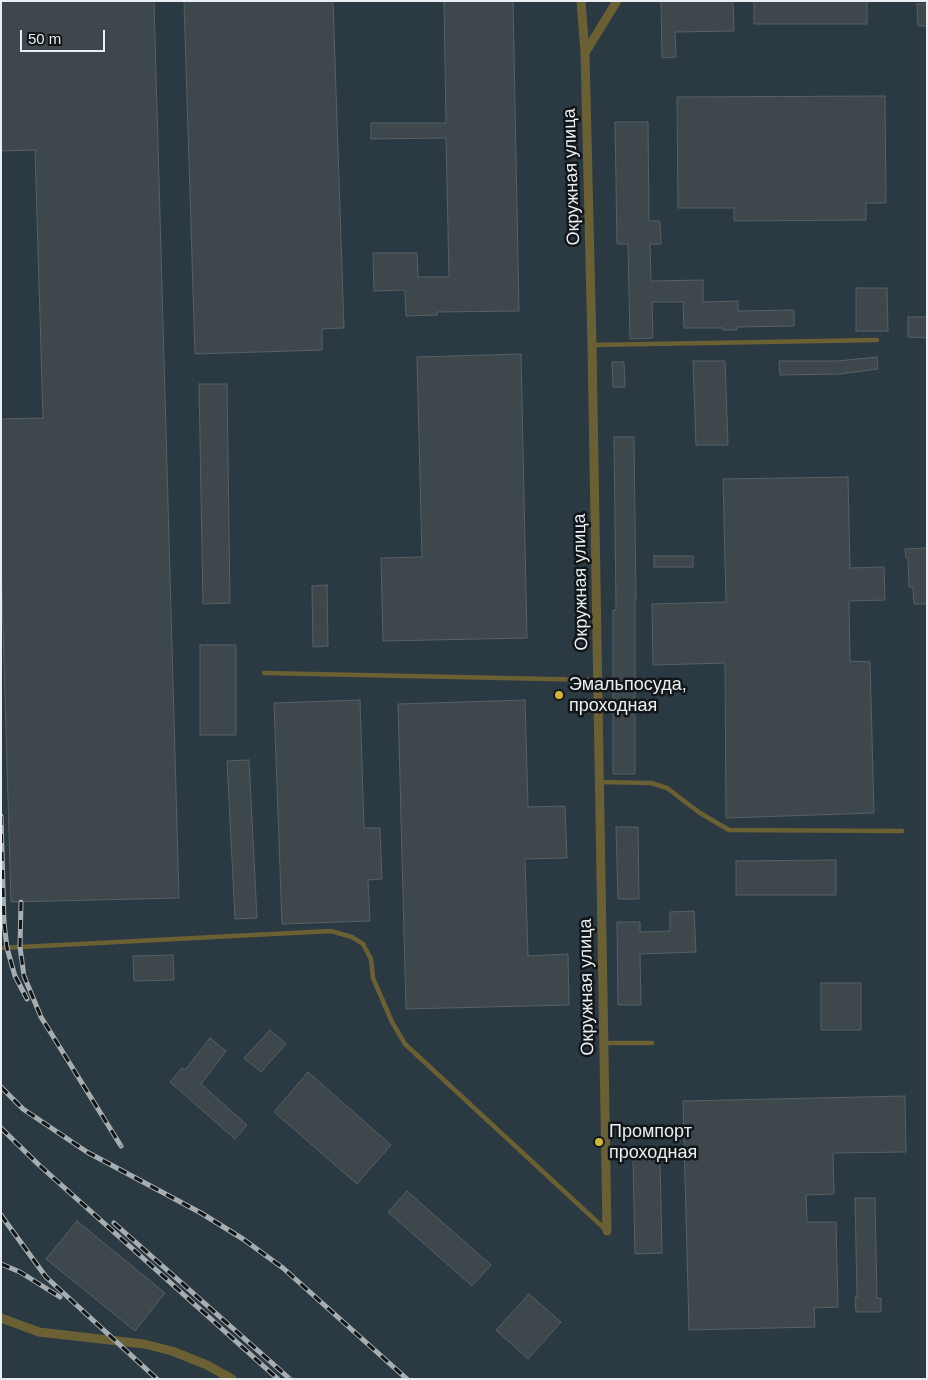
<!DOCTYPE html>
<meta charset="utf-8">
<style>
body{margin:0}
#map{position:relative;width:928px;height:1380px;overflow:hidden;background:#262f34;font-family:Helvetica,sans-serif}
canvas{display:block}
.frame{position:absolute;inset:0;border:2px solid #e8eef1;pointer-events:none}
.scale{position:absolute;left:20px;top:30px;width:85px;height:22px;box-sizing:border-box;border:2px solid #e8eef1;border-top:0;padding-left:6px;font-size:15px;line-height:18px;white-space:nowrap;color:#e8eef1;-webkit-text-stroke:4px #121619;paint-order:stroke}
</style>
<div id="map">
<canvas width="928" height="1380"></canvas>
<div class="frame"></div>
<div class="scale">50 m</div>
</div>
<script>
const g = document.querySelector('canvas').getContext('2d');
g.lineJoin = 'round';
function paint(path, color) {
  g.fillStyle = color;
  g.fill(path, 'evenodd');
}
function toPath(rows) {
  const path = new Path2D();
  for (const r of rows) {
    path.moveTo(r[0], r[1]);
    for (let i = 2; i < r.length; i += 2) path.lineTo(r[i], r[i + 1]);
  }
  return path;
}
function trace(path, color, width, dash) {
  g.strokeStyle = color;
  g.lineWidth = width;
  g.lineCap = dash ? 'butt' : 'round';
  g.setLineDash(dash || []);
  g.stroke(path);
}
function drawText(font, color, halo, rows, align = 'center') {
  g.font = font + ' Helvetica,sans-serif';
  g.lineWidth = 5;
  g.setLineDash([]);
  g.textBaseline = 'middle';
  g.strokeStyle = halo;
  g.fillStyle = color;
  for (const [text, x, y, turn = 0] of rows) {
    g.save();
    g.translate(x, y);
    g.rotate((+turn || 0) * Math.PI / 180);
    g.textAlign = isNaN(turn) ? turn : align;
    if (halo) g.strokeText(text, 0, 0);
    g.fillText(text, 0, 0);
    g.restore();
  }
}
paint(toPath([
 [1,1,927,1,927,1379,1,1379]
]), '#2a3942');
const building = toPath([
 [1,1,154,1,179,898,11,902,1,559,1,419,43,418,35,150,1,151,1,1],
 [184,1,333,1,344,328,322,329,322,350,195,354,184,1],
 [444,1,513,1,519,311,437,312,437,315,406,316,405,290,374,291,373,253,417,253,418,277,449,277,446,138,371,139,371,123,446,123,444,1],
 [661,1,733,1,734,31,675,32,676,57,662,58,661,1],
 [754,1,867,1,867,24,754,24,754,1],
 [917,4,927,4,927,26,918,26,917,4],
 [885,96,886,203,866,203,866,220,734,221,734,208,678,208,677,97,885,96],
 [615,122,648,122,649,221,660,221,661,244,650,244,651,281,703,280,703,302,738,301,738,311,794,310,794,326,737,327,737,330,723,330,723,328,684,328,683,302,652,302,653,338,630,339,628,244,617,244,615,122],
 [856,288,887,288,888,331,856,331,856,288],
 [908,317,927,317,927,338,908,337,908,317],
 [521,354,527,638,383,641,381,558,422,557,417,357,521,354],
 [877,357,878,369,840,374,780,375,779,361,837,361,877,357],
 [693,361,725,361,728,445,696,445,693,361],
 [612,362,624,362,625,387,613,387,612,362],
 [199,384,227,384,230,603,203,604,199,384],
 [614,437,634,437,636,599,635,599,635,774,613,774,613,610,616,610,614,437],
 [848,477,850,568,884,567,885,600,849,601,850,661,870,662,874,813,726,818,725,663,653,665,652,604,726,602,723,479,848,477],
 [927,548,927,604,914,604,913,587,909,587,908,558,906,558,905,549,927,548],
 [654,556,693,556,693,567,654,567,654,556],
 [327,585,328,646,313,647,312,586,327,585],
 [200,645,236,645,236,735,200,735,200,645],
 [360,700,364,828,380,828,382,879,368,880,370,921,282,924,274,703,360,700],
 [525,700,528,807,565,806,567,858,525,859,528,956,568,954,569,1005,406,1009,398,704,525,700],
 [249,760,257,918,235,919,227,761,249,760],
 [616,827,638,827,639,899,618,899,616,827],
 [836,860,836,895,736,895,736,861,836,860],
 [694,911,696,952,640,954,641,1005,618,1005,617,922,640,922,640,932,670,931,670,912,694,911],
 [173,955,174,980,134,981,133,956,173,955],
 [821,983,861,983,861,1030,821,1030,821,983],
 [270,1030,286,1044,261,1072,244,1058,270,1030],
 [210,1038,226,1051,201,1084,247,1125,235,1139,170,1082,182,1068,185,1070,210,1038],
 [308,1072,391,1145,357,1184,274,1112,308,1072],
 [905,1096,906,1152,833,1153,834,1194,806,1195,807,1222,836,1222,838,1307,814,1308,815,1327,689,1330,683,1101,905,1096],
 [660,1158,662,1253,635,1254,633,1159,660,1158],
 [407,1191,491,1265,472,1286,388,1212,407,1191],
 [855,1198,875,1198,877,1298,881,1298,881,1312,856,1312,855,1297,857,1297,855,1198],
 [77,1221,165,1293,135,1331,46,1259,77,1221],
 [529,1294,561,1322,528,1359,496,1330,529,1294]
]);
paint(building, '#3d474c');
trace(building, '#566066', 1);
trace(toPath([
 [592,345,877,340],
 [264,673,598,680],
 [600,782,651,783,667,788,700,813,729,830,902,831],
 [1,948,331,931,352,937,363,944,371,959,373,978,392,1022,405,1044,606,1230],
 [604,1043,652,1043]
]), '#6a6033', 4.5);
trace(toPath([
 [581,1,585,53],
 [607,1231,592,345,585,53,617,1],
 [1,1318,39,1332,144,1344,172,1351,207,1365,232,1379]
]), '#6a6033', 9);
const rail = toPath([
 [1,816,4,922,7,948,15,976,27,999],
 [21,902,20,947,24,976,41,1017,121,1146],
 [1,1087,23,1109,87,1152,201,1213,243,1239,283,1268,407,1379],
 [1,1128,39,1165,278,1379],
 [1,1215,46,1277,157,1379],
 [114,1223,290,1379],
 [1,1264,20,1272,60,1297]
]);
trace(rail, '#a7aeb1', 5);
trace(rail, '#121619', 3, [9]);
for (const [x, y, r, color] of [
 [559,695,5,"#d1b736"],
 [599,1142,5,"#d1b736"]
]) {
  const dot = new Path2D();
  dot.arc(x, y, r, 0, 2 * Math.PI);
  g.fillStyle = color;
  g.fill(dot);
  trace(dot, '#121619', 2);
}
drawText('18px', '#e8eef1', '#121619', [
 ["Окружная улица",572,177,-92],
 ["Окружная улица",581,582,-91],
 ["Окружная улица",587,987,-91]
]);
drawText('18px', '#e8eef1', '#121619', [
 ["Эмальпосуда,",569,685],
 ["проходная",569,706],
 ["Промпорт",609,1132],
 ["проходная",609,1153]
], 'left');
</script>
